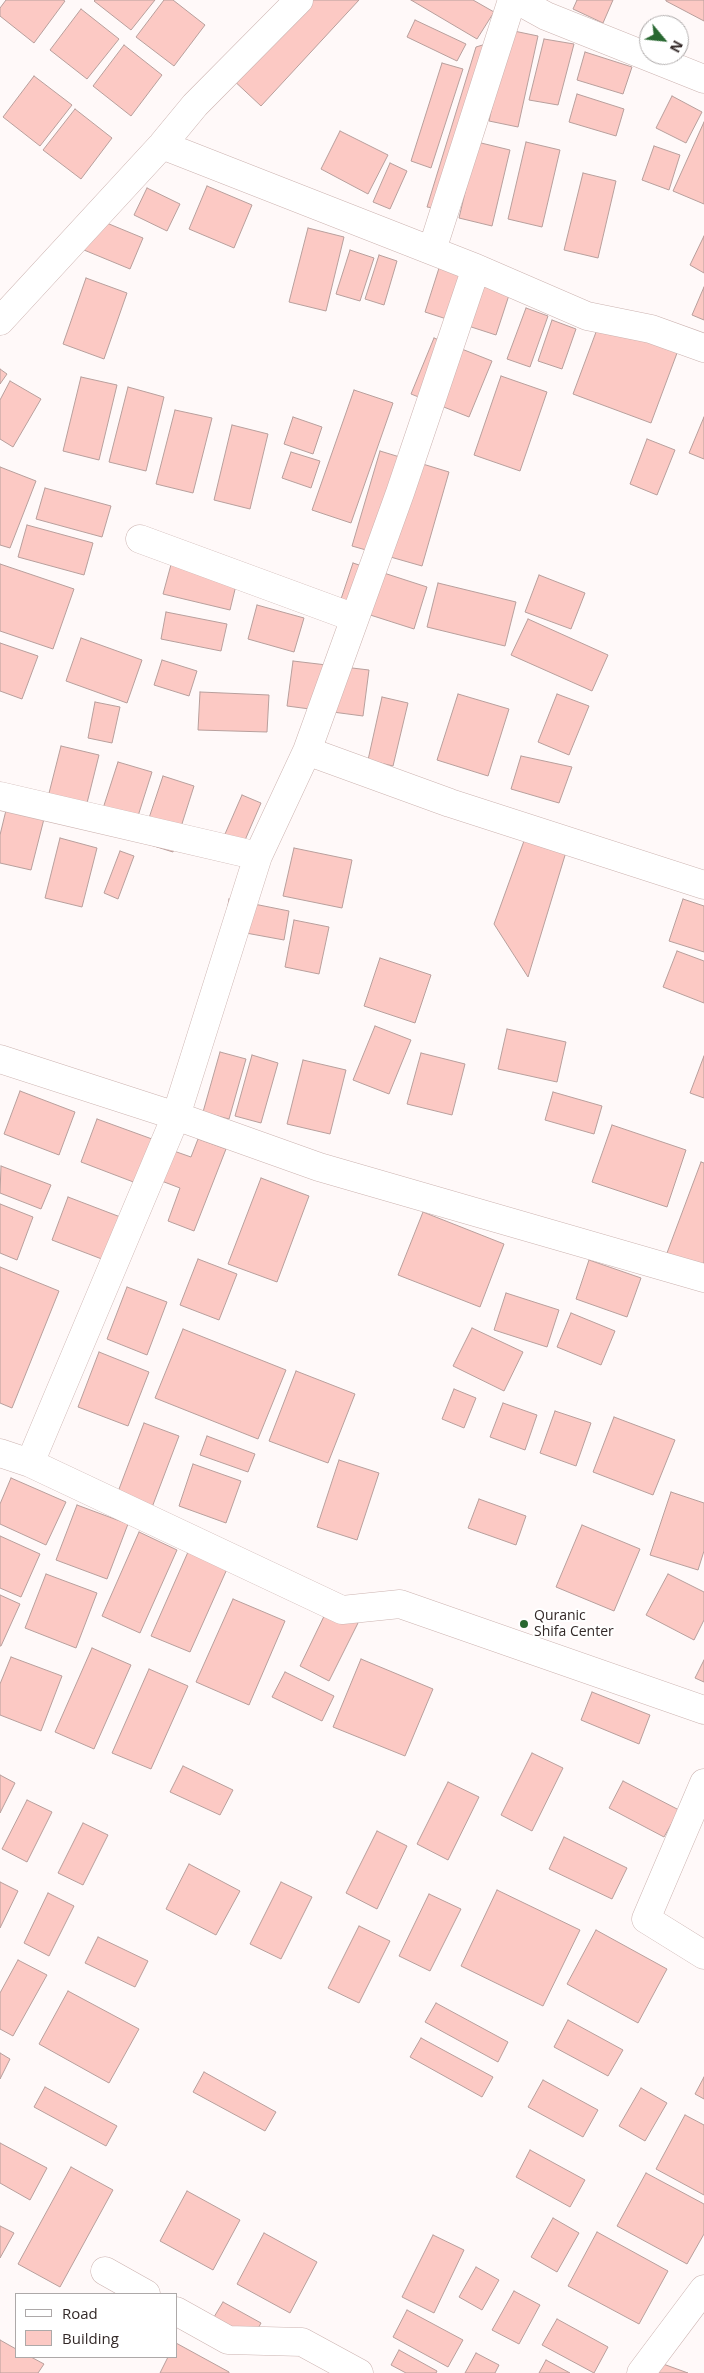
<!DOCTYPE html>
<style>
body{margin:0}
#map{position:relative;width:704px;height:2373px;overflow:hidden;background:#fff9f9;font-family:"Open Sans",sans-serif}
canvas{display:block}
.legend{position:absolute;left:15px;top:2293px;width:162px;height:65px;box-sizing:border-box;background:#fff;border:1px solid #ada9a9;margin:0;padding:6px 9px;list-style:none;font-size:15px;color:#332928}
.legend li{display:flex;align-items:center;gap:10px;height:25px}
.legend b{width:25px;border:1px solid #ada9a9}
.north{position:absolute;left:639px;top:15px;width:50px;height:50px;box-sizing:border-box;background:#fff;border:1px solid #ada9a9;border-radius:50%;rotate:118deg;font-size:14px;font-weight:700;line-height:20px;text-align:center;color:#332928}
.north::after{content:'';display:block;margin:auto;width:18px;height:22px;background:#286831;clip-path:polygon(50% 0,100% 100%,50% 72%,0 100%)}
</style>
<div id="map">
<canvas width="704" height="2373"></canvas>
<ul class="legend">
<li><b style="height:6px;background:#fff"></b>Road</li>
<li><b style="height:14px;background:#fcc9c4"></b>Building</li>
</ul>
<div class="north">N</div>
</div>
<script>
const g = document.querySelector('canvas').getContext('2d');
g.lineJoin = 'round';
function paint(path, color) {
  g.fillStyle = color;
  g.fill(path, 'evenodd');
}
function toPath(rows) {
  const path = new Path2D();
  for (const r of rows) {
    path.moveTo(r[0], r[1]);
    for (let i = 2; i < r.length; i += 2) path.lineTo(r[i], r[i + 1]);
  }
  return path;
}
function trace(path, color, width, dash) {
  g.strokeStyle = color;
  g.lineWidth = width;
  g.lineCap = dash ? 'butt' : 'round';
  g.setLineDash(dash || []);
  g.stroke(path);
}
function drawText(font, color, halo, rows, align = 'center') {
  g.font = font + ' "Open Sans",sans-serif';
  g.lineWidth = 4;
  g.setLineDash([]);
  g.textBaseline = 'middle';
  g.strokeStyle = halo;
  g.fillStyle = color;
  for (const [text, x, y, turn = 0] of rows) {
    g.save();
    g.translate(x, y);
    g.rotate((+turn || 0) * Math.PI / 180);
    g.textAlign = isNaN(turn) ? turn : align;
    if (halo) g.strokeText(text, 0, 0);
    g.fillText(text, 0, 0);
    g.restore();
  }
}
const building = toPath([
 [6,0,63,0,65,1,34,43,0,16,0,8,6,0],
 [95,0,155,0,131,30,94,1,95,0],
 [164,0,173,0,205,25,174,66,136,37,164,0],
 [301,0,359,0,261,106,230,77,301,0],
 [411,0,473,0,494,12,477,39,411,0],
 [577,0,613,0,603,23,573,9,577,0],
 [666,0,704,0,704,21,666,1,666,0],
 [81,9,119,39,87,79,50,50,81,9],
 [415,20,466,44,457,61,407,37,415,20],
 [509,30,538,36,518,127,489,121,509,30],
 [544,39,574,44,558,105,529,100,544,39],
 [496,41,440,209,427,207,476,47,496,41],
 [124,45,162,75,131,116,93,86,124,45],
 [585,52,632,67,623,94,577,80,585,52],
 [442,63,463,69,431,168,411,161,442,63],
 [34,76,72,105,40,146,3,117,34,76],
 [577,94,624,109,616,136,569,122,577,94],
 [672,96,702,112,686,143,656,128,672,96],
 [75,109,112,138,81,179,43,150,75,109],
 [704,122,704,204,673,191,704,122],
 [340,131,388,155,368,194,321,169,340,131],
 [477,142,510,150,492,226,459,218,477,142],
 [526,142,560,150,542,227,508,219,526,142],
 [654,146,680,155,669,190,642,180,654,146],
 [390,163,407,171,390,209,373,202,390,163],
 [583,173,616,181,598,258,564,250,583,173],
 [207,186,252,205,234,248,189,229,207,186],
 [147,188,180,204,167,231,134,215,147,188],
 [97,219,143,238,130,269,84,250,97,219],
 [308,228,344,237,326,311,289,302,308,228],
 [704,236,704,273,690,265,704,236],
 [350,250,374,258,360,301,336,294,350,250],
 [379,255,397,261,384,305,365,299,379,255],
 [440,265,511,289,496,335,425,312,440,265],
 [86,278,127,293,104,359,63,344,86,278],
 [704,287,704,320,692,315,704,287],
 [526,308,548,316,530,367,507,359,526,308],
 [602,316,680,345,651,423,573,394,602,316],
 [552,320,576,329,562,369,538,361,552,320],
 [434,338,492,361,469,417,411,394,434,338],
 [0,369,7,374,0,384,0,369],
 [501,376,547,392,520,471,474,455,501,376],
 [81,377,117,385,99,460,63,451,81,377],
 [10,381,41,399,13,447,0,439,0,400,10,381],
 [128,387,164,397,146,471,109,462,128,387],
 [354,390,393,403,351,523,312,510,354,390],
 [175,410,212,418,193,493,156,484,175,410],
 [293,417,322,427,313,454,284,444,293,417],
 [704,417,704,459,689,453,704,417],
 [232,425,268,434,250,509,214,500,232,425],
 [647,439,675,450,657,495,630,484,647,439],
 [380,451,449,472,422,566,352,546,380,451],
 [291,452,320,461,311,488,282,478,291,452],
 [0,467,36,481,10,548,0,545,0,467],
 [45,488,111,506,102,537,36,519,45,488],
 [27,525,93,543,84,575,18,557,27,525],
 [172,561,238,577,230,610,163,594,172,561],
 [353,563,427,587,414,629,339,605,353,563],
 [0,564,74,589,53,649,0,631,0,564],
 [539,575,585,593,571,629,525,612,539,575],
 [438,583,516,602,505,646,427,627,438,583],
 [257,605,304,618,294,652,248,639,257,605],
 [166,612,227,624,221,651,161,639,166,612],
 [528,619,608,655,592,691,511,655,528,619],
 [81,638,142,660,127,703,66,681,81,638],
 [0,643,38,656,22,699,0,691,0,643],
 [162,660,197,671,189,696,154,685,162,660],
 [293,661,369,670,363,716,287,706,293,661],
 [200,692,269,695,267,732,198,730,200,692],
 [458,694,509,709,488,776,437,760,458,694],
 [557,694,589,706,569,755,538,742,557,694],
 [382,697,408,703,393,766,368,760,382,697],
 [95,702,120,707,112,743,88,738,95,702],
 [61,746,99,755,84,815,46,805,61,746],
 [521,756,572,767,559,803,511,789,521,756],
 [118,762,152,772,131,838,97,827,118,762],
 [163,776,194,786,173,852,141,842,163,776],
 [242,795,261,803,236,861,215,857,242,795],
 [8,802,46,811,31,870,0,863,0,835,8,802],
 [533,816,566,852,528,977,494,924,533,816],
 [60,838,97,848,82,907,45,898,60,838],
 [294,848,352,860,342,908,283,896,294,848],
 [120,851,134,856,118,899,104,893,120,851],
 [229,899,289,911,284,940,224,929,229,899],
 [683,899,704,906,704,952,669,941,683,899],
 [294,920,329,927,319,974,285,967,294,920],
 [677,951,704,961,704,1003,663,987,677,951],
 [380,958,431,975,415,1023,364,1006,380,958],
 [375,1026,411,1040,389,1094,353,1080,375,1026],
 [507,1029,566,1042,557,1082,498,1069,507,1029],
 [220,1052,246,1059,229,1119,203,1112,220,1052],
 [421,1053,465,1064,452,1115,407,1104,421,1053],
 [252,1055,278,1063,261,1123,235,1116,252,1055],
 [704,1056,704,1098,690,1093,704,1056],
 [303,1060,346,1070,330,1134,287,1124,303,1060],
 [20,1091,75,1112,59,1155,4,1134,20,1091],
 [553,1092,602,1106,594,1134,545,1120,553,1092],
 [97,1119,152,1139,136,1183,81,1162,97,1119],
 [612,1125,686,1150,667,1207,592,1182,612,1125],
 [198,1139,226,1149,194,1231,168,1221,180,1188,159,1180,171,1150,191,1157,198,1139],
 [701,1162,704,1163,704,1262,702,1267,667,1253,701,1162],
 [1,1166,51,1185,41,1209,0,1193,1,1166],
 [261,1178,309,1196,277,1282,228,1264,261,1178],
 [68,1197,123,1218,107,1261,52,1240,68,1197],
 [0,1204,33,1217,17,1260,0,1253,0,1204],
 [423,1212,504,1244,480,1307,398,1275,423,1212],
 [198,1259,237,1274,219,1320,180,1305,198,1259],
 [589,1260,641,1278,627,1317,576,1299,589,1260],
 [0,1267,59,1291,12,1408,0,1403,0,1267],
 [127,1287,167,1302,147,1355,107,1339,127,1287],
 [506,1293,559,1310,547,1347,494,1330,506,1293],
 [571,1313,615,1331,601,1365,557,1347,571,1313],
 [472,1328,523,1352,504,1391,453,1366,472,1328],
 [183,1329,286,1370,258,1439,155,1398,183,1329],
 [99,1352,149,1372,128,1426,78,1407,99,1352],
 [296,1371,355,1394,328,1463,269,1441,296,1371],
 [454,1389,476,1398,464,1428,442,1419,454,1389],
 [503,1403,537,1415,525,1450,490,1437,503,1403],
 [555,1411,591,1423,576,1466,540,1453,555,1411],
 [614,1417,675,1440,653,1495,593,1472,614,1417],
 [144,1423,179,1436,151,1510,116,1497,144,1423],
 [207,1436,255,1454,248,1472,200,1455,207,1436],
 [339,1460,379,1473,357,1540,317,1527,339,1460],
 [193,1464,241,1481,226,1523,179,1506,193,1464],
 [11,1478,66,1502,46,1545,0,1524,0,1504,11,1478],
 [671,1492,704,1503,704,1551,698,1570,650,1555,671,1492],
 [479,1499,526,1516,516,1545,468,1528,479,1499],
 [77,1505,128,1524,107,1579,56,1560,77,1505],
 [582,1525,640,1549,614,1611,556,1587,582,1525],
 [139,1532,177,1550,140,1633,102,1616,139,1532],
 [0,1536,40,1554,21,1597,0,1588,0,1536],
 [188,1552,227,1569,190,1652,151,1636,188,1552],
 [46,1574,97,1593,76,1648,25,1628,46,1574],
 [668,1574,704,1592,704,1620,694,1640,646,1615,668,1574],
 [0,1595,20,1604,1,1646,0,1646,0,1595],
 [233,1599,285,1621,249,1705,196,1682,233,1599],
 [328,1608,358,1623,329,1681,300,1666,328,1608],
 [92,1648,131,1665,94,1749,55,1732,92,1648],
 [11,1657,62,1676,41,1731,0,1715,0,1684,11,1657],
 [361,1659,433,1689,405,1756,333,1727,361,1659],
 [704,1660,704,1682,695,1678,704,1660],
 [149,1669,188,1686,151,1769,112,1753,149,1669],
 [285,1672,334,1696,322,1721,272,1697,285,1672],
 [592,1692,650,1715,639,1744,581,1720,592,1692],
 [532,1753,563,1768,532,1831,501,1815,532,1753],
 [183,1766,233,1790,220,1815,170,1792,183,1766],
 [0,1775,15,1783,0,1813,0,1775],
 [623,1781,679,1810,664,1837,609,1808,623,1781],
 [448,1782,479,1797,448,1860,417,1844,448,1782],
 [27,1800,52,1812,27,1862,2,1849,27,1800],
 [83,1823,108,1835,83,1885,58,1873,83,1823],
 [377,1831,407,1846,377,1909,346,1893,377,1831],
 [564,1837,627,1868,612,1899,549,1869,564,1837],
 [189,1864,240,1891,216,1935,166,1909,189,1864],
 [0,1882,18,1891,0,1928,0,1882],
 [281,1882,312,1897,281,1959,250,1944,281,1882],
 [497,1890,580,1930,543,2006,461,1966,497,1890],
 [48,1893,74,1906,49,1956,24,1943,48,1893],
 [429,1894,461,1909,430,1971,399,1956,429,1894],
 [359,1926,390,1941,359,2003,328,1988,359,1926],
 [596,1930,667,1969,638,2023,567,1984,596,1930],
 [98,1937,148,1961,135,1987,85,1963,98,1937],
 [18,1960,47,1975,13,2036,0,2029,0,1993,18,1960],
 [68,1991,139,2029,109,2083,39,2044,68,1991],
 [436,2003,508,2042,498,2062,425,2022,436,2003],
 [568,2020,623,2050,608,2076,554,2047,568,2020],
 [421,2038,493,2077,482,2097,410,2057,421,2038],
 [0,2053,10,2059,0,2079,0,2053],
 [204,2072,276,2112,265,2131,193,2092,204,2072],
 [704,2077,704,2099,695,2094,704,2077],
 [543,2080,598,2110,583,2137,528,2107,543,2080],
 [45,2087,117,2126,106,2146,34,2107,45,2087],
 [641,2088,667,2103,645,2141,619,2126,641,2088],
 [685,2115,704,2125,704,2195,656,2169,685,2115],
 [0,2143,47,2168,30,2200,0,2183,0,2143],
 [530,2150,585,2180,570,2207,516,2177,530,2150],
 [71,2167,113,2190,60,2287,18,2264,71,2167],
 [646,2173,704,2204,704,2234,687,2264,617,2226,646,2173],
 [187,2191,240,2220,213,2270,160,2241,187,2191],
 [553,2218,579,2233,557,2272,531,2257,553,2218],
 [0,2226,14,2233,0,2258,0,2226],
 [597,2232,668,2271,639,2324,568,2286,597,2232],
 [264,2233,317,2262,290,2313,237,2284,264,2233],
 [433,2235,464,2250,434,2313,402,2297,433,2235],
 [476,2267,499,2280,482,2310,459,2297,476,2267],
 [514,2291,540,2305,519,2344,492,2330,514,2291],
 [223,2302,261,2323,253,2338,214,2317,223,2302],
 [407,2310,463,2340,448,2367,393,2337,407,2310],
 [557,2319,608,2347,594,2373,542,2345,557,2319],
 [0,2340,16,2349,16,2357,31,2357,44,2364,38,2373,0,2373,0,2340],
 [176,2343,229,2372,229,2373,160,2373,168,2357,176,2357,176,2343],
 [399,2350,437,2371,436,2373,406,2373,391,2365,399,2350],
 [476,2353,499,2365,495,2373,465,2373,476,2353],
 [641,2356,688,2373,634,2373,641,2356],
 [546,2360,570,2373,539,2373,546,2360]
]);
paint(building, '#fcc9c4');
trace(building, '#b89f9c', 1);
const minor = toPath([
 [517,0,546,16,704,79],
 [162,145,476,268,587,316,651,329,704,348],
 [432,250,512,0],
 [0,321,162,145,195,105,299,0],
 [140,539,355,618],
 [307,751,450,803,704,885],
 [0,796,258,856],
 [0,1059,176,1116,319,1167,704,1278],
 [0,1453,30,1463,342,1610,400,1604,704,1710],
 [30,1463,176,1116,258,856,307,751,400,493,476,268],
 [704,1783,646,1919,704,1955],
 [105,2271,146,2294],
 [176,2311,228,2340,302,2342,359,2373],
 [641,2373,704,2289]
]);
trace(minor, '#ccb3b0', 29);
trace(minor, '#fff', 28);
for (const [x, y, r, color] of [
 [524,1624,5,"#286831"]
]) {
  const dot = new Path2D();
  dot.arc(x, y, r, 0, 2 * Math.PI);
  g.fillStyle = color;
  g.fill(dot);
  trace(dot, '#fff', 2);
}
drawText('14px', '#332928', '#fff', [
 ["Quranic",534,1616],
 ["Shifa Center",534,1632]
], 'left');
</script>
